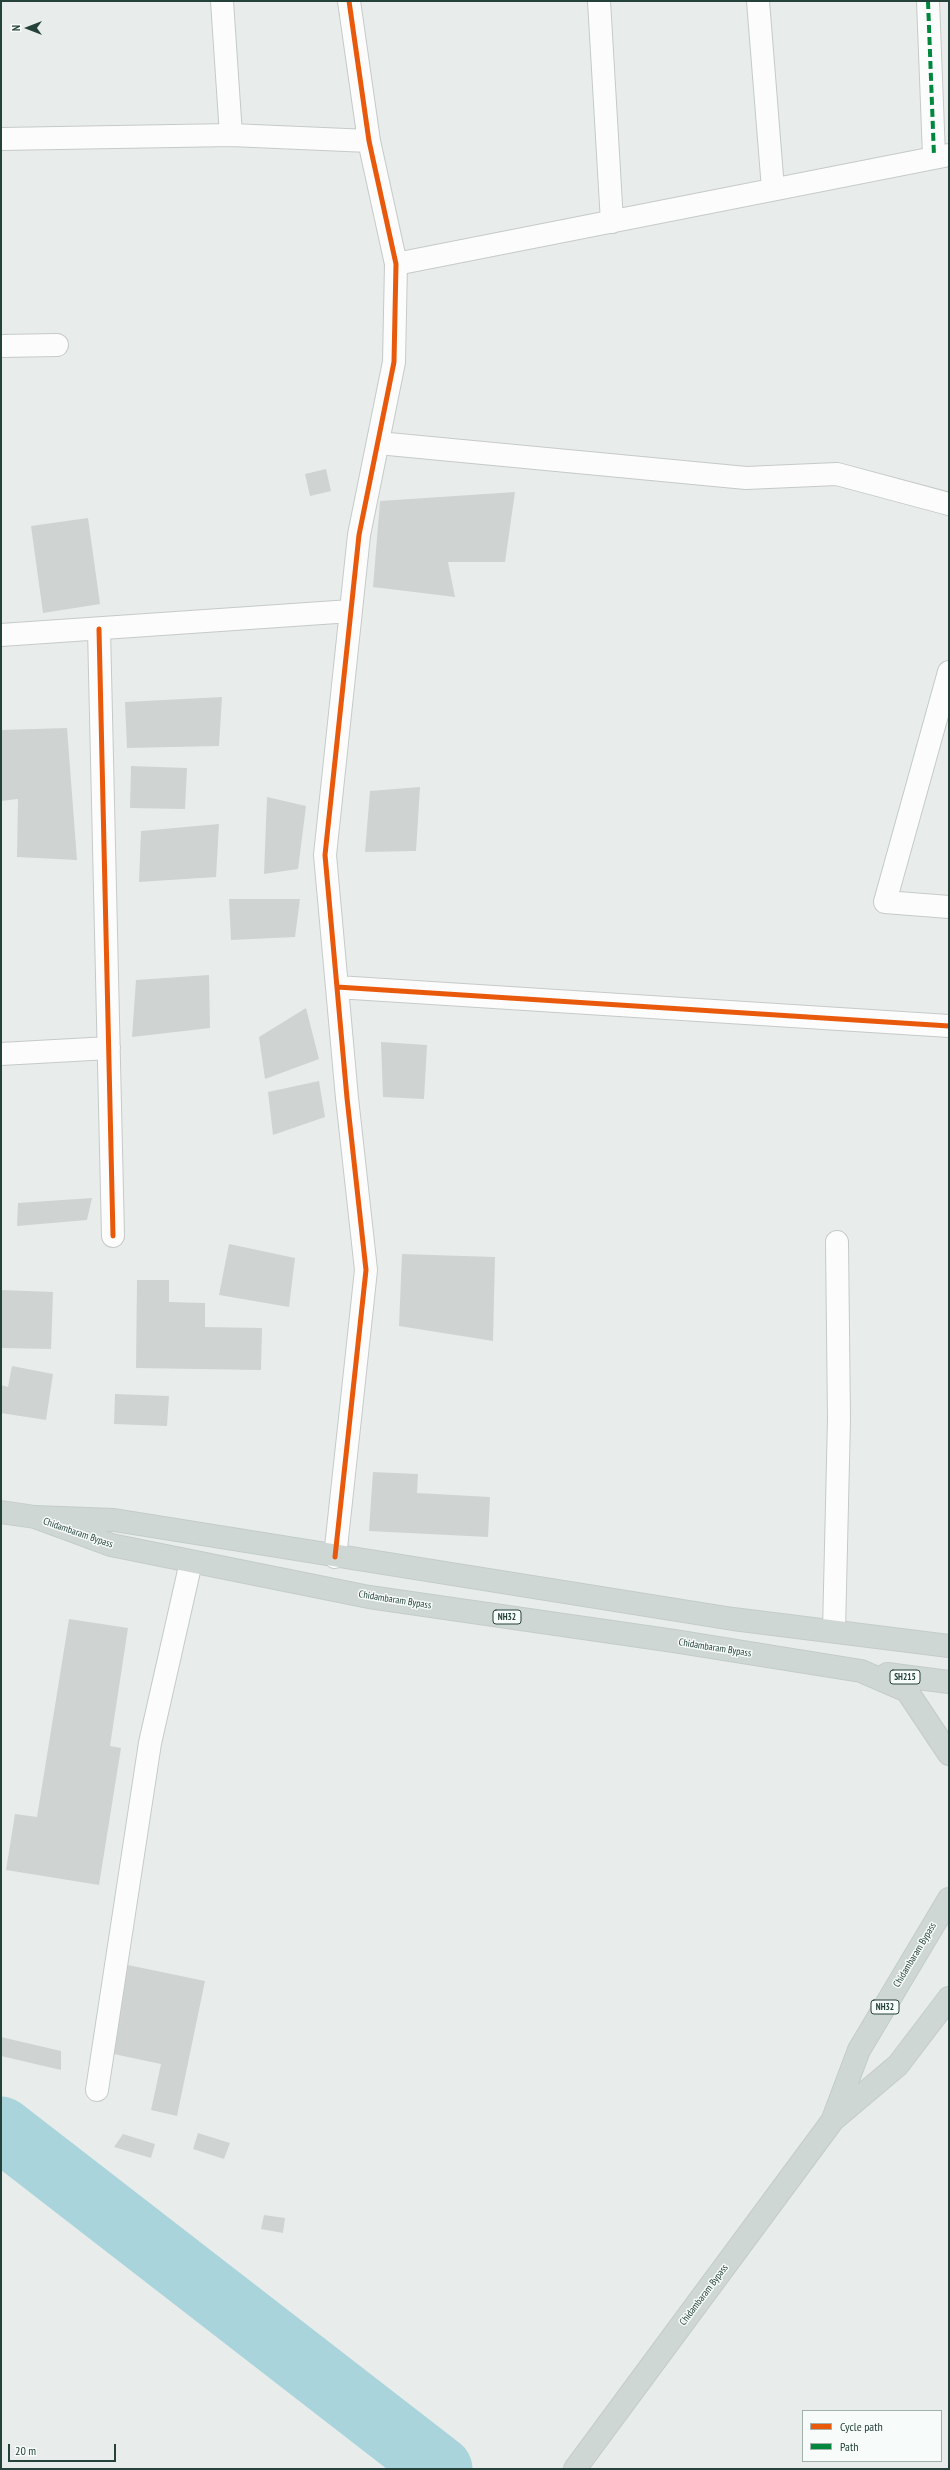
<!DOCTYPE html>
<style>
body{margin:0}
#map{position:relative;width:950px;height:2470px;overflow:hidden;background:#e8edeb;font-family:"PT Sans Narrow",sans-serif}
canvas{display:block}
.frame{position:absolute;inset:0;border:2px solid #24423a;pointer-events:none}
.legend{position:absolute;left:802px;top:2410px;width:140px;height:52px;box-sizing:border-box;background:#f7fbf9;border:1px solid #a3b1ad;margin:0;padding:5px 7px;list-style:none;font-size:12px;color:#24423a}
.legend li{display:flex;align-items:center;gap:8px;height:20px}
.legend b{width:20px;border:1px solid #a3b1ad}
.north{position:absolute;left:8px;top:8px;width:40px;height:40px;-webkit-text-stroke:3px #f7fbf9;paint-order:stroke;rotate:270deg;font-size:11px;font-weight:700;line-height:16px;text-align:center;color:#24423a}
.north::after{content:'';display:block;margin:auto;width:14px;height:18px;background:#24423a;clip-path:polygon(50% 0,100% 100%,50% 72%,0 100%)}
.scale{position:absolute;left:8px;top:2444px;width:108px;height:18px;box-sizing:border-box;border:2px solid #24423a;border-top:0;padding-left:5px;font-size:12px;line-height:14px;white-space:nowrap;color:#24423a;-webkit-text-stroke:3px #f7fbf9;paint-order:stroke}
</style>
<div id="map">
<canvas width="950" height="2470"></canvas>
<div class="frame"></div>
<ul class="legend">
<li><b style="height:5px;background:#e8590c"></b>Cycle path</li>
<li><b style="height:5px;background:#00873e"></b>Path</li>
</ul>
<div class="north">N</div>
<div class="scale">20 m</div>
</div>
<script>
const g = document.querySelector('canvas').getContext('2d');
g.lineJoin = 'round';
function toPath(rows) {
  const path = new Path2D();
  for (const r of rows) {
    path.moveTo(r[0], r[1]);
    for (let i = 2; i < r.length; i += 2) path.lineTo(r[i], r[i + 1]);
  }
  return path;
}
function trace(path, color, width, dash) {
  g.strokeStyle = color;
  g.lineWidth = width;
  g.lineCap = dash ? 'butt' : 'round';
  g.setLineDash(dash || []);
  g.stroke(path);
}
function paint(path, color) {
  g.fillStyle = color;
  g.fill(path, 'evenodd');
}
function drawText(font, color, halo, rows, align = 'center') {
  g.font = font + ' "PT Sans Narrow",sans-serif';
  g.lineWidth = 3;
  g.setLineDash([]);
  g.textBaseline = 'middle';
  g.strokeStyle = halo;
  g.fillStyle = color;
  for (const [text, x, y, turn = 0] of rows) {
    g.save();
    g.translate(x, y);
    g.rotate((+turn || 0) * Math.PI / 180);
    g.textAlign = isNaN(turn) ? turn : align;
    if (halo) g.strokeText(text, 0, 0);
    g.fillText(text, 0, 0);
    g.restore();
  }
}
trace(toPath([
 [1,2129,440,2469]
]), '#a9d4db', 65);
paint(toPath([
 [326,469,331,491,310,496,305,474],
 [515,492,505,562,448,562,455,597,373,587,380,501],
 [88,518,100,604,43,613,31,526],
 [222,697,219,746,127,748,125,702],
 [67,728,77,860,17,857,18,799,1,801,1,730],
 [131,766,187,768,185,809,130,808],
 [420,787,416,851,365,852,370,791],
 [267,797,306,806,298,869,264,874],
 [219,824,216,877,139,882,141,831],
 [229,899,300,899,295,937,231,940],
 [209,975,210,1028,132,1037,136,980],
 [306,1008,319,1059,265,1079,259,1037],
 [381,1042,427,1045,424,1099,383,1097],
 [319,1081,325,1117,273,1135,268,1092],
 [92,1198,87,1220,17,1226,18,1203],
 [229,1244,295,1258,289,1307,219,1295],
 [402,1254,495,1257,493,1341,399,1326],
 [137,1280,169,1280,169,1302,205,1303,205,1327,262,1328,261,1370,136,1368],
 [1,1290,53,1292,51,1349,1,1348],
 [12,1366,53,1374,46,1420,1,1413,1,1385,8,1387],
 [115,1394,169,1396,167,1426,114,1424],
 [373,1472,418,1474,417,1493,490,1497,488,1537,369,1531],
 [69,1619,128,1628,110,1746,121,1748,99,1885,6,1870,15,1814,37,1817],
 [123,1964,205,1981,177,2116,151,2110,161,2064,104,2052],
 [1,2037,61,2051,61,2070,1,2056],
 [198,2133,230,2143,224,2159,193,2149],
 [123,2134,155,2144,151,2158,114,2147],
 [264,2215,285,2218,283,2233,261,2229]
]), '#cfd4d2');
const minor = toPath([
 [222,1,231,135],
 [599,1,612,222],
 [758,1,773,189],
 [928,1,934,156],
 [1,139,231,135,369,141],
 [396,264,949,155],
 [1,346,57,345],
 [378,443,746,478,837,474,949,504],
 [99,629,113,1236],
 [1,635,351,611],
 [949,672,885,902,949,907],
 [337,987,949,1026],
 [1,1054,109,1048],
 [335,1557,366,1270,347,1098,325,855,359,535,394,362,396,264,369,141,349,1],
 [834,1631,839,1419,837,1242],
 [97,2090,150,1743,191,1562]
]);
const primary = toPath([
 [1,1512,35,1517,114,1520,733,1619,949,1646],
 [35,1517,111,1545,369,1597,674,1641,861,1671,907,1691,949,1754],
 [887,1674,949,1682],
 [833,2119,859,2050,949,1899],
 [575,2469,833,2120,898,2065,949,1998]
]);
trace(minor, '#c5cac8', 24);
trace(primary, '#c3ccc9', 24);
trace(minor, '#fcfcfc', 22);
trace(primary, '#cfd7d5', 22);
trace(toPath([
 [928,1,934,156]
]), '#00873e', 4, [8, 4]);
trace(toPath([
 [99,629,113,1236],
 [337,987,949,1026],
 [335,1557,366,1270,347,1098,325,855,359,535,394,362,396,264,369,141,349,1]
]), '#e8590c', 5);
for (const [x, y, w] of [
 [507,1617,28],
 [905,1677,30],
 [885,2007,28]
]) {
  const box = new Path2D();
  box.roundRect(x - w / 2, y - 7, w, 14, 3);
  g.fillStyle = '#f7fbf9';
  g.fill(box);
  trace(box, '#24423a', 1);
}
drawText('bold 9px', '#24423a', null, [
 ["NH32",507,1617],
 ["SH215",905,1677],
 ["NH32",885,2007]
]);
drawText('10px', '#24423a', '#f7fbf9', [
 ["Chidambaram Bypass",78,1533,19],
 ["Chidambaram Bypass",395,1600,9],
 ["Chidambaram Bypass",715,1648,9],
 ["Chidambaram Bypass",915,1955,-59],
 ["Chidambaram Bypass",704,2295,-53]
]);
</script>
